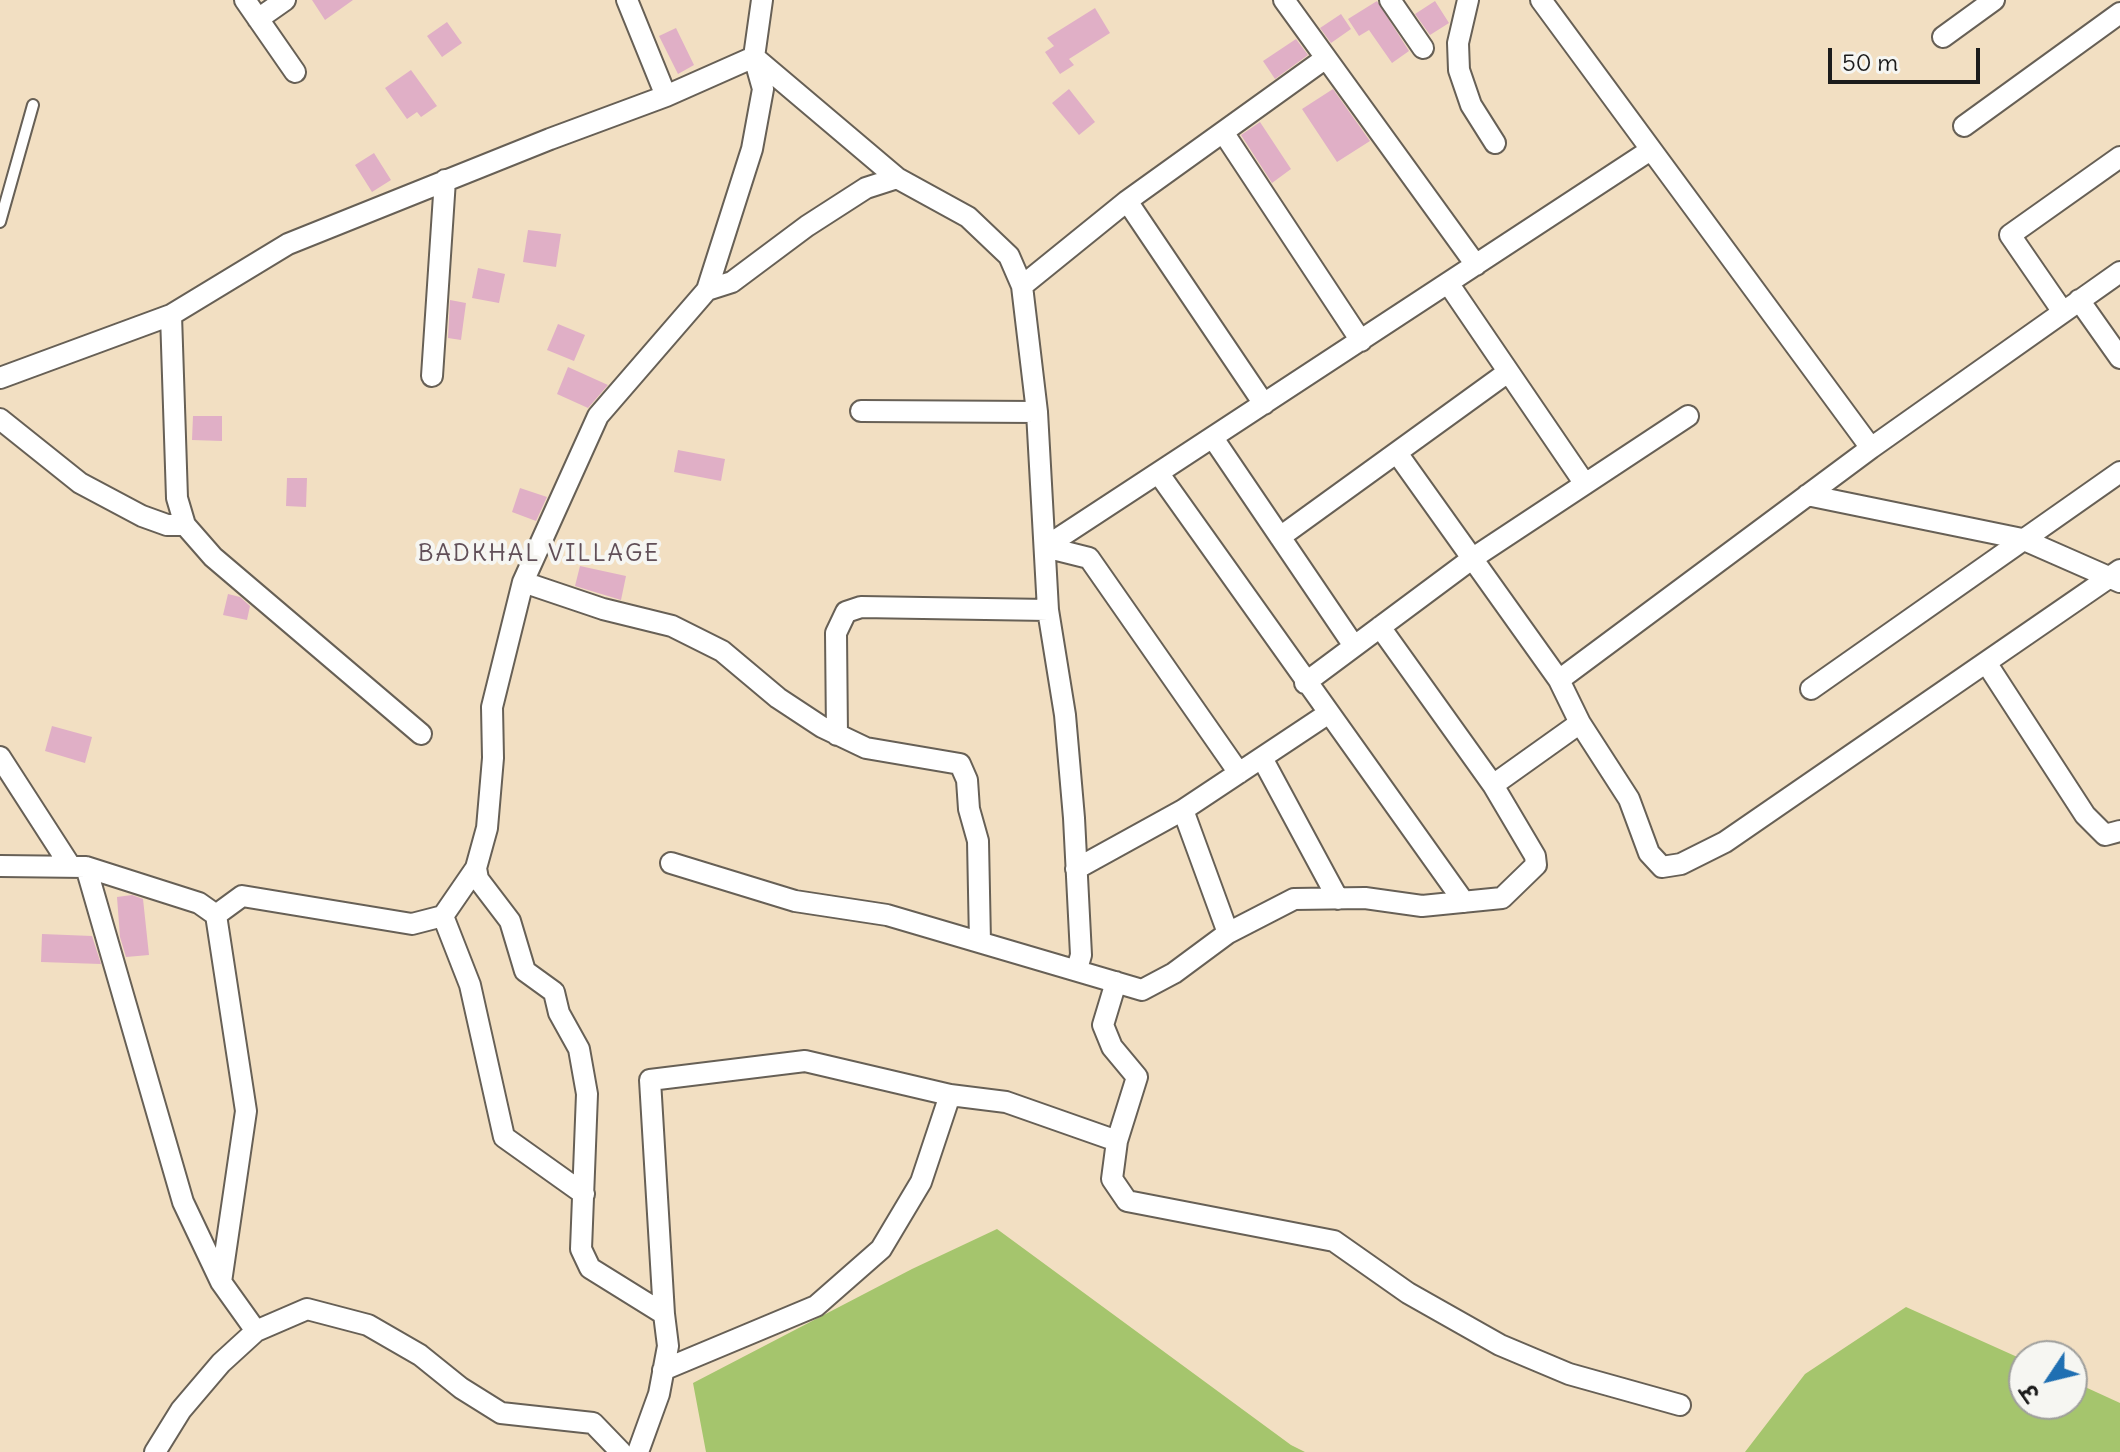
<!DOCTYPE html>
<meta charset="utf-8">
<style>
body{margin:0}
#map{position:relative;width:2120px;height:1452px;overflow:hidden;background:#f2dfc2;font-family:Delius,"Playpen Sans Deva",sans-serif}
canvas{display:block}
.north{position:absolute;left:2008px;top:1340px;width:80px;height:80px;box-sizing:border-box;background:#f6f6f2;border:2px solid #9f9f9c;border-radius:50%;rotate:235deg;font-size:22px;font-weight:700;line-height:32px;text-align:center;color:#1c1c1c}
.north::after{content:'';display:block;margin:auto;width:28px;height:36px;background:#1f6fb2;clip-path:polygon(50% 0,100% 100%,50% 72%,0 100%)}
.scale{position:absolute;left:1828px;top:48px;width:152px;height:36px;box-sizing:border-box;border:4px solid #1c1c1c;border-top:0;padding-left:10px;font-size:24px;line-height:28px;white-space:nowrap;color:#1c1c1c;-webkit-text-stroke:6px #f6f6f2;paint-order:stroke}
</style>
<div id="map">
<canvas width="2120" height="1452"></canvas>
<div class="north">उ</div>
<div class="scale">50 m</div>
</div>
<script>
const g = document.querySelector('canvas').getContext('2d');
g.lineJoin = 'round';
function paint(path, color) {
  g.fillStyle = color;
  g.fill(path, 'evenodd');
}
function toPath(rows) {
  const path = new Path2D();
  for (const r of rows) {
    path.moveTo(r[0], r[1]);
    for (let i = 2; i < r.length; i += 2) path.lineTo(r[i], r[i + 1]);
  }
  return path;
}
function trace(path, color, width, dash) {
  g.strokeStyle = color;
  g.lineWidth = width;
  g.lineCap = dash ? 'butt' : 'round';
  g.setLineDash(dash || []);
  g.stroke(path);
}
function drawText(font, color, halo, rows, align = 'center') {
  g.font = font + ' Delius,sans-serif';
  g.lineWidth = 8;
  g.setLineDash([]);
  g.textBaseline = 'middle';
  g.strokeStyle = halo;
  g.fillStyle = color;
  for (const [text, x, y, turn = 0] of rows) {
    g.save();
    g.translate(x, y);
    g.rotate((+turn || 0) * Math.PI / 180);
    g.textAlign = isNaN(turn) ? turn : align;
    if (halo) g.strokeText(text, 0, 0);
    g.fillText(text, 0, 0);
    g.restore();
  }
}
paint(toPath([
 [997,1229,1291,1445,1305,1452,706,1452,693,1383,912,1269],
 [1906,1307,2024,1360,2024,1404,2072,1404,2072,1381,2120,1403,2120,1452,1745,1452,1805,1374]
]), '#a5c56d');
paint(toPath([
 [312,0,353,0,325,20],
 [1377,1,1409,51,1392,63,1369,30,1359,36,1348,19],
 [1435,1,1449,23,1430,35,1415,14],
 [1095,8,1110,33,1069,59,1074,65,1060,74,1045,52,1054,46,1047,38],
 [1341,14,1351,29,1331,43,1320,28],
 [447,22,462,43,442,57,427,36],
 [676,28,694,65,678,74,659,36],
 [1296,39,1308,55,1275,79,1263,61],
 [411,70,437,106,421,117,417,112,407,119,385,88],
 [1069,89,1095,122,1079,135,1052,103],
 [1333,89,1370,141,1337,162,1302,109],
 [1260,122,1291,169,1272,183,1241,135],
 [374,153,391,180,372,192,355,165],
 [528,230,561,234,556,267,523,262],
 [478,268,505,274,499,303,472,298],
 [450,300,466,303,461,340,448,338],
 [558,324,585,335,574,361,547,350],
 [568,367,608,385,588,408,557,394],
 [193,416,222,416,222,441,192,440],
 [678,450,725,459,721,481,674,472],
 [287,478,307,478,306,507,286,506],
 [520,488,547,497,536,521,512,512],
 [580,566,626,576,621,600,575,586],
 [228,594,240,597,250,606,247,620,223,615],
 [52,726,92,737,85,763,45,751],
 [132,895,143,899,149,955,126,957,120,937,117,897],
 [42,934,92,936,101,964,41,962]
]), '#e0afc6');
const lane = toPath([
 [0,222,33,105]
]);
const street = toPath([
 [245,0,295,72],
 [627,0,666,96],
 [1284,0,1476,265],
 [1390,0,1423,48],
 [1468,0,1458,43,1459,70,1471,105,1495,143],
 [1541,0,1871,448],
 [258,19,285,0],
 [1943,37,1994,0],
 [1964,126,2120,13],
 [1223,132,1361,341],
 [1127,201,1264,404],
 [1448,283,1585,484],
 [1022,286,1127,201,1326,58],
 [707,290,732,282,807,226,866,188,897,178],
 [2079,300,2120,358],
 [2063,312,2010,235,2120,157],
 [171,315,177,498,185,525,213,557,421,734],
 [432,376,445,180],
 [0,378,171,315,288,244,550,139,666,96,754,57,897,178,968,217,1009,256,1022,286,1037,412,1048,610,1065,715,1074,818,1081,955,1077,969],
 [861,411,1037,412],
 [0,419,80,483,142,516,167,525,185,525],
 [1213,438,1354,646],
 [1397,453,1559,680,1580,723,1629,799,1649,853,1662,867,1681,864,1725,842,2120,570],
 [1159,474,1464,902],
 [1807,495,2022,539,2120,582],
 [1280,537,1508,372],
 [1045,547,1649,151],
 [1045,547,1089,558,1239,773],
 [523,582,603,609,672,626,722,651,778,698,822,727,866,748,960,764,967,780,969,809,978,841,980,942],
 [1987,664,2085,815,2105,835,2120,831],
 [1559,680,1871,448,2120,272],
 [1305,683,1473,558,1688,416],
 [1811,689,2120,472],
 [837,735,836,633,846,612,861,607,1048,610],
 [0,757,69,864],
 [1262,758,1338,899],
 [1493,785,1580,723],
 [1183,810,1228,933],
 [671,863,795,901,887,915,1142,990,1174,973,1228,933,1294,899,1365,898,1422,906,1502,898,1536,865,1535,856,1493,785,1380,627],
 [0,866,86,867,199,903,216,915,246,1111,221,1282],
 [86,867,183,1202,221,1282,256,1331],
 [476,868,443,916,470,985,504,1137,584,1194],
 [1076,869,1183,810,1329,713],
 [216,915,242,896,412,924,443,916],
 [1116,982,1103,1025,1112,1047,1137,1077,1117,1141,1112,1179,1127,1201,1334,1241,1408,1293,1500,1345,1569,1374,1680,1405],
 [664,1314,650,1080,805,1061,950,1095,1006,1102,1117,1141],
 [663,1370,816,1306,881,1249,921,1182,950,1095],
 [155,1452,181,1410,221,1363,256,1331,307,1309,368,1325,420,1355,461,1388,501,1413,593,1423,621,1452],
 [638,1452,659,1394,668,1346,664,1314,590,1268,581,1249,587,1094,579,1049,559,1013,554,992,525,971,510,921,478,879,476,868,487,828,493,758,492,707,523,582,598,416,707,290,752,149,763,89,754,57,762,0]
]);
trace(lane, '#676056', 14);
trace(street, '#676056', 24);
trace(lane, '#fff', 10);
trace(street, '#fff', 20);
g.letterSpacing = '2px';
drawText('24px', '#614f58', '#f6f6f2', [
 ["BADKHAL VILLAGE",539,554]
]);
g.letterSpacing = '0px';
</script>
